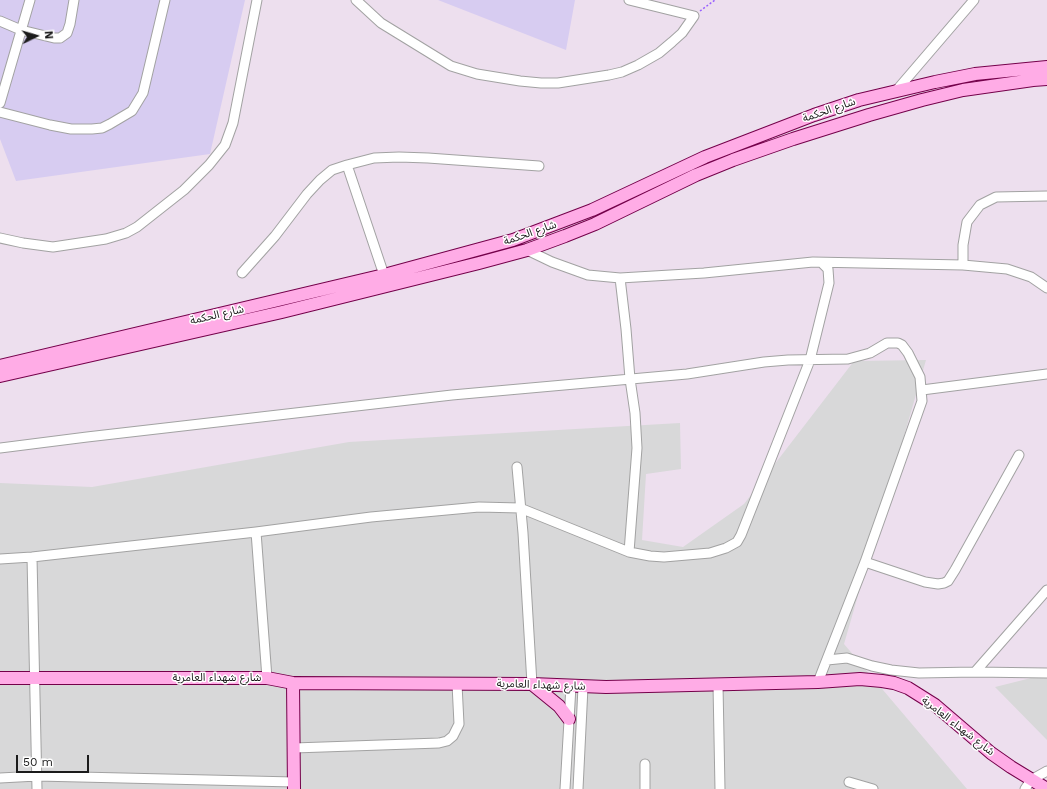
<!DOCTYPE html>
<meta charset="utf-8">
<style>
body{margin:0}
#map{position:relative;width:1047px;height:789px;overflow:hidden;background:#eddfee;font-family:"Work Sans",sans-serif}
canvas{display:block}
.north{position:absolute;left:16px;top:16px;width:40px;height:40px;-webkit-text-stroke:3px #fff;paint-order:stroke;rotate:85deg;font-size:11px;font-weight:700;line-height:16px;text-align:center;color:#1b1b1b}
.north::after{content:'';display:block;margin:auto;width:14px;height:18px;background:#1b1b1b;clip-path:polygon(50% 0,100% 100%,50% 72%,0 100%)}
.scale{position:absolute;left:16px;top:755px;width:73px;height:18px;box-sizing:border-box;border:2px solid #1b1b1b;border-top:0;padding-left:5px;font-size:12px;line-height:14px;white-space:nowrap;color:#1b1b1b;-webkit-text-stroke:3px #fff;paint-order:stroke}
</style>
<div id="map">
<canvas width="1047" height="789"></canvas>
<div class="north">N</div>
<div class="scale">50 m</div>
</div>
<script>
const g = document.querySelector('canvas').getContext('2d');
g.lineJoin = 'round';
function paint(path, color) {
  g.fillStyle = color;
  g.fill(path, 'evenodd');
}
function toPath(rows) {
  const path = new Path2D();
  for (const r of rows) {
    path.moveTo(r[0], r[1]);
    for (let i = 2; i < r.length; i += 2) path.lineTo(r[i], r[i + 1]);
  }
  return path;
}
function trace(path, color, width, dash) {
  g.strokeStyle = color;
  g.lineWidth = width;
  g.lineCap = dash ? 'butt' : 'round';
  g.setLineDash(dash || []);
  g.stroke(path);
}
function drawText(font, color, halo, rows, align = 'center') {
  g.font = font + ' "Work Sans","Noto Sans Arabic",sans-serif';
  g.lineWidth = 3;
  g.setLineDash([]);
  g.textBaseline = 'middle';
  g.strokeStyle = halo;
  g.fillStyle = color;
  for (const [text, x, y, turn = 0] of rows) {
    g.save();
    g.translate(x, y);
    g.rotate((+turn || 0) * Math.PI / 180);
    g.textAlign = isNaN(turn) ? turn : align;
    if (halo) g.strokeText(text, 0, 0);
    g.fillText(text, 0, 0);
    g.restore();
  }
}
paint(toPath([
 [926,360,844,644,967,789,0,789,0,483,92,487,349,442,680,423,681,469,646,474,642,540,683,547,744,504,854,361],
 [1047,674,1047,740,995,687]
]), '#d8d8d9');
paint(toPath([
 [0,0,245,0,210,154,16,181,0,139],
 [438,0,575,0,566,50]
]), '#d7ccf1');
const street = toPath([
 [356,0,381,23,451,66,477,74,520,81,541,83,558,83,609,75,622,72,638,65,659,53,672,42,682,33,694,16,629,0],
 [0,21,21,30,54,38,60,38,67,33,70,24,74,0],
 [896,91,974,0],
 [0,103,30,0],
 [0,112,50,125,71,129,92,129,102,128,110,124,132,111,143,93,165,0],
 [347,165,384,275],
 [1047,196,996,197,980,205,967,222,963,245,963,265,1007,269,1031,277,1047,288],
 [0,238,23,243,53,247,106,239,126,233,137,227,184,190,209,165,225,145,233,123,257,0],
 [527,250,552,262,588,275,620,278,704,273,813,262,963,265],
 [242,273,275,236,307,194,320,180,332,170,347,165,374,158,399,157,428,158,539,166],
 [620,278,626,329,630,379,635,413,637,448,629,552],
 [922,390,1047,374],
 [0,448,87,437,452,395,687,374,764,362,788,360,848,359,870,353,887,343,898,343,902,345,908,353,920,377,922,401,865,562,818,682],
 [517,467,523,533,532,684],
 [256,532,267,678],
 [32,557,37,789],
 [0,559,32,557,256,532,371,517,479,507,520,508,629,552,650,556,664,557,710,553,726,548,737,542,741,535,810,360,829,283,828,269,822,263],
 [865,562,925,582,938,584,944,583,948,581,955,570,1019,455],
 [827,660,847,658,872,666,891,670,919,673,975,672,1047,673],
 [975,672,1047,590],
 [718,685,720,789],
 [294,748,439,743,447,741,453,736,459,724,457,684],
 [0,778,37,776,294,782],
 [849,782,873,789],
 [565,789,571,686],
 [578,789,583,687],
 [645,789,645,764],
 [1025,789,1031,780,1047,771]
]);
const secondary = toPath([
 [0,366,384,275,513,240,592,210,705,157,814,115,859,100,935,82,975,74,1047,67],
 [0,376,282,312,479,263,527,250,565,236,595,224,696,175,733,160,793,139,869,115,922,100,963,90,1033,80,1047,79],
 [0,678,267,678,293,683,532,684,606,687,818,682,860,679,882,681,894,683,908,688,935,705,991,753,1011,767,1047,789],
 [293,683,294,789],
 [532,684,559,706,569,719]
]);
trace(street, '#a2a2a2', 11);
trace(secondary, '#74004a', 14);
trace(toPath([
 [700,11,715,0]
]), '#985fff', 1.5, [2, 2]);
trace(street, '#fff', 9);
trace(secondary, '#fface6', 12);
drawText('11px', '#1b1b1b', '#fff', [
 ["شارع الحكمة",829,110,-19],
 ["شارع الحكمة",530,233,-19],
 ["شارع الحكمة",217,315,-13],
 ["شارع شهداء العامرية",217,678],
 ["شارع شهداء العامرية",541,685,2],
 ["شارع شهداء العامرية",958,726,38]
]);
</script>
